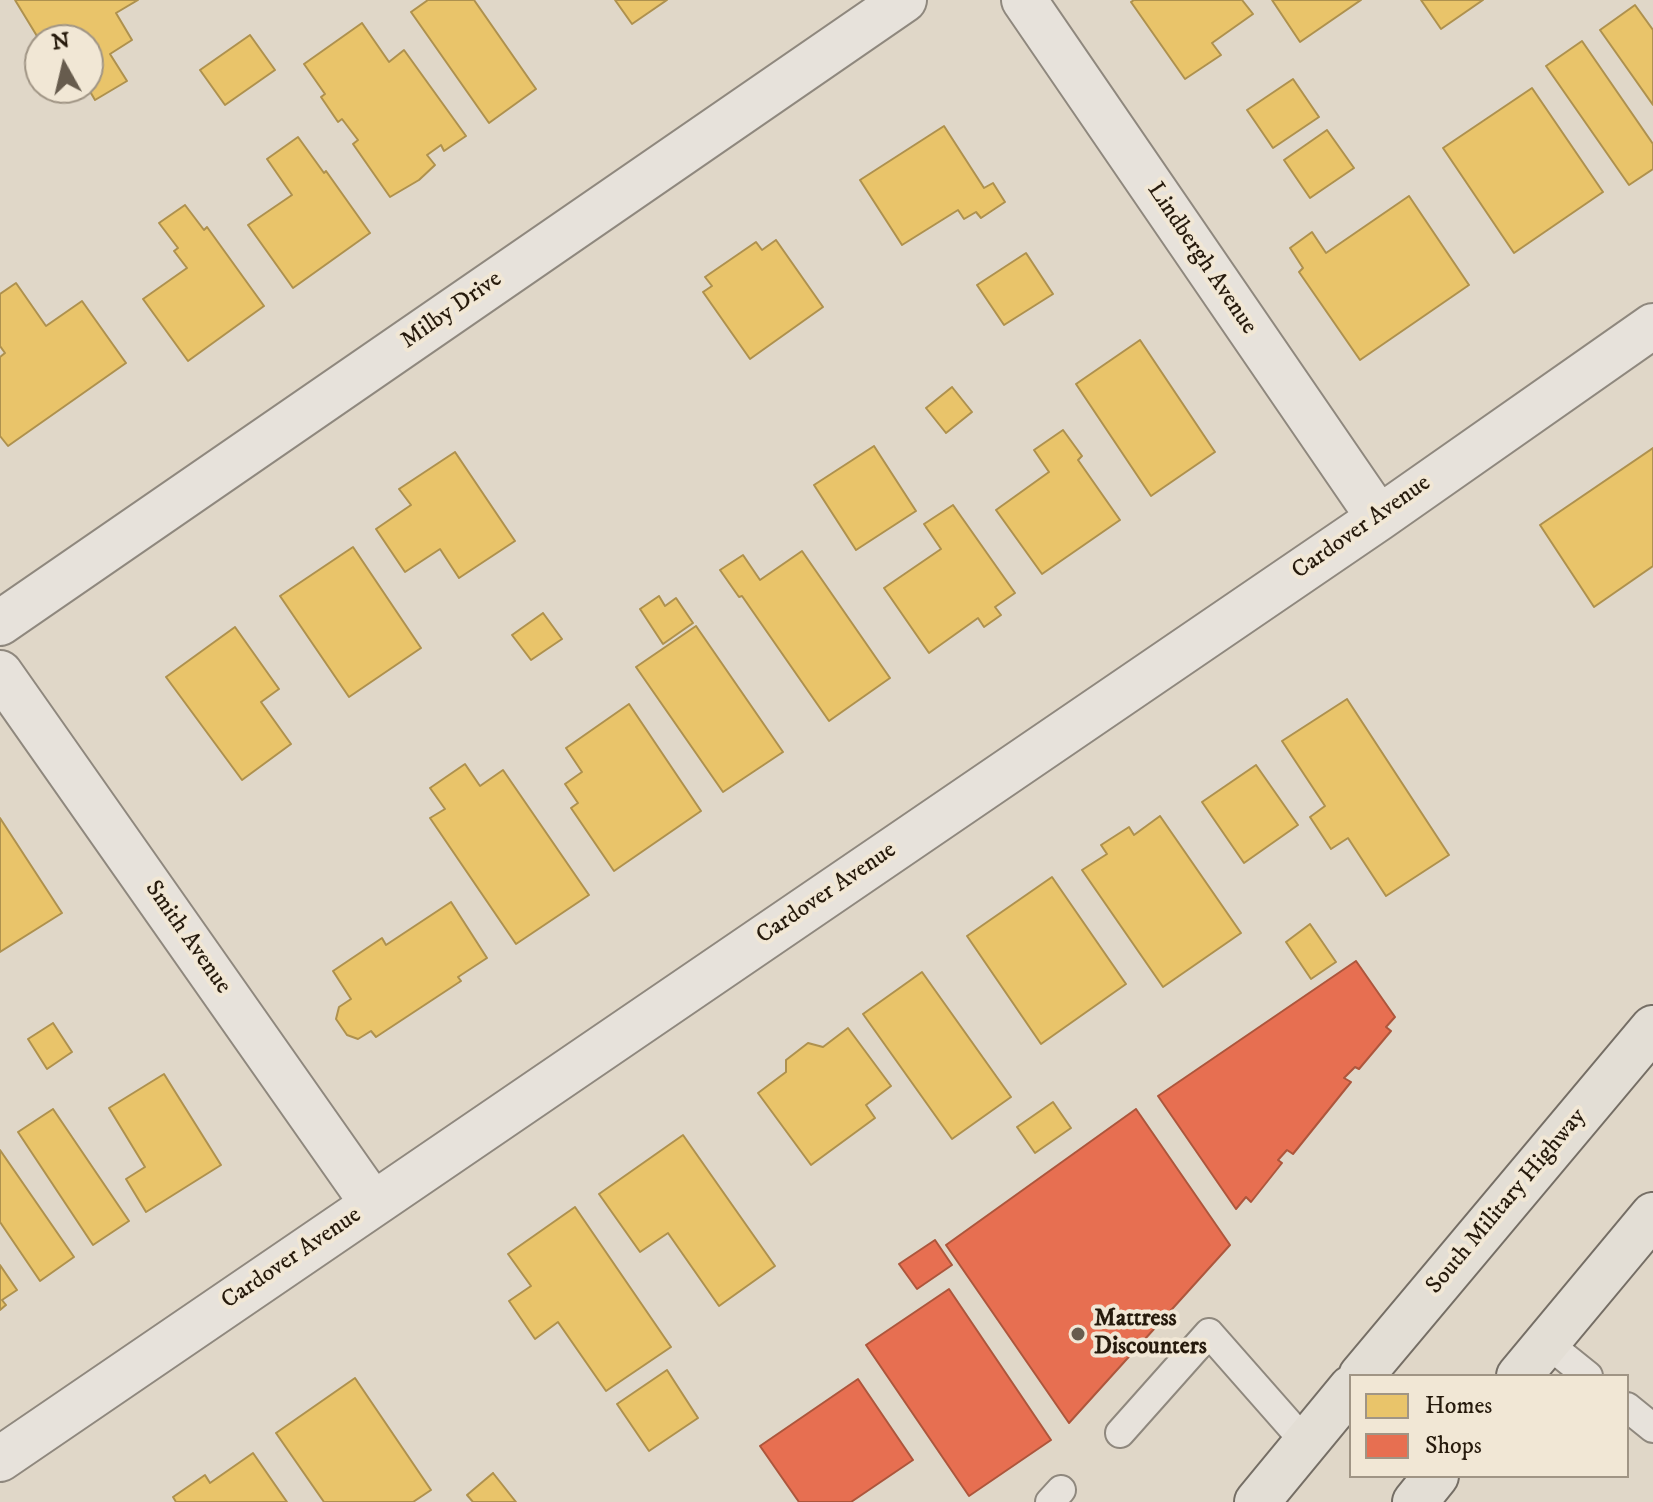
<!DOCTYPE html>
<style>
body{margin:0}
#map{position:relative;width:1653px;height:1502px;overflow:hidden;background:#e0d7c8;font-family:"IM FELL DW Pica",serif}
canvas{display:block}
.legend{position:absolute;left:1349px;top:1374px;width:280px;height:104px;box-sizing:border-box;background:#f1e7d5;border:2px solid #a09585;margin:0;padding:10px 14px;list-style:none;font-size:24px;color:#261a0c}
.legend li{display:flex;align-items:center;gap:16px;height:40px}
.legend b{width:40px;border:2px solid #a09585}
.north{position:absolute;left:24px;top:24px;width:80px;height:80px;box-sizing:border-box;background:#f1e7d5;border:2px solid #a09585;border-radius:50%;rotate:352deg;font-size:22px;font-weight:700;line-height:32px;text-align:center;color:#261a0c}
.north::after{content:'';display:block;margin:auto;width:28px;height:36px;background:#675c4e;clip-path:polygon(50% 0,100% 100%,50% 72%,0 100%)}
</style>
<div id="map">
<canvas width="1653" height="1502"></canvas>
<ul class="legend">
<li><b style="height:22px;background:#e9c46a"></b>Homes</li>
<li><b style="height:22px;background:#e76f51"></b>Shops</li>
</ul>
<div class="north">N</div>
</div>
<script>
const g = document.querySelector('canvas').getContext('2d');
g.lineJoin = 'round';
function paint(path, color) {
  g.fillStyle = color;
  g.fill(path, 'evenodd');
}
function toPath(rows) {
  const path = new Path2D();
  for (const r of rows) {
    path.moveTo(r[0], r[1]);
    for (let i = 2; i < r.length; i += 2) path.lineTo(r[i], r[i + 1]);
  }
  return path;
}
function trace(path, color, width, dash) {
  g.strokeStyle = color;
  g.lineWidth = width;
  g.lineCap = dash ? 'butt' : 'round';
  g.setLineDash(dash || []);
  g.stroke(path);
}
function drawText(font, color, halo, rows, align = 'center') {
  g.font = font + ' "IM FELL DW Pica",serif';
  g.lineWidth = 8;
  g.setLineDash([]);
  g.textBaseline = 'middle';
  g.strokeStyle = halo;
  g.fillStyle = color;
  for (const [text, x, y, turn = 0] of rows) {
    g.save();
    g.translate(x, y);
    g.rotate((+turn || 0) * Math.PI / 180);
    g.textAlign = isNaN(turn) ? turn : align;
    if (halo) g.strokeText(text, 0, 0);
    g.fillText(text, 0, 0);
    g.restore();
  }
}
const homes = toPath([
 [15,0,138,0,116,13,132,40,110,54,127,81,95,100,88,88,88,40,40,41,15,0],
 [428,0,474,0,536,89,489,123,411,12,428,0],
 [615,0,667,0,632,24,615,0],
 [1134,0,1242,0,1253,14,1212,43,1221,55,1185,79,1131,2,1134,0],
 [1272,0,1361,0,1300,42,1272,0],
 [1421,0,1483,0,1441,29,1421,0],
 [1635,5,1653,30,1653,105,1600,30,1635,5],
 [362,23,389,62,404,50,466,136,444,151,441,145,427,155,435,165,419,180,390,197,353,144,358,140,342,119,338,122,321,97,325,94,304,64,362,23],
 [250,35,275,70,225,105,200,70,250,35],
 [1582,41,1653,144,1653,169,1629,185,1546,66,1582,41],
 [1293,79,1319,117,1273,148,1247,110,1293,79],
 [1532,88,1603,192,1514,253,1443,148,1532,88],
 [944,126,984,188,993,183,1005,202,981,218,976,212,964,219,958,210,902,245,860,180,944,126],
 [1327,130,1354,168,1310,198,1284,160,1327,130],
 [298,137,324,173,326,171,370,233,293,288,248,225,292,195,267,159,298,137],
 [1409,196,1469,285,1360,360,1299,272,1303,268,1290,248,1312,232,1326,253,1409,196],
 [185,205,204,230,207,227,264,306,188,361,143,299,187,268,174,251,178,248,159,223,185,205],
 [776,240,823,307,750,359,703,292,712,286,705,277,756,242,762,250,776,240],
 [1026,253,1053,294,1004,325,977,285,1026,253],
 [16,283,46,326,82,301,126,363,8,446,0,436,0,357,5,353,0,346,0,294,16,283],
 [1140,340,1215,452,1151,496,1076,384,1140,340],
 [952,387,972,412,946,433,926,408,952,387],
 [1063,430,1082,456,1078,460,1120,520,1042,574,996,510,1049,472,1034,450,1063,430],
 [874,446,916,511,856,550,814,485,874,446],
 [1653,448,1653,566,1594,607,1540,525,1653,448],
 [455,452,515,541,459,578,440,549,405,572,376,529,411,505,399,489,455,452],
 [953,505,1015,593,995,607,1001,615,984,627,978,618,929,653,884,588,941,549,924,524,953,505],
 [353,547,421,648,349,697,280,596,353,547],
 [802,551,890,678,829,721,742,596,739,597,720,570,743,555,760,580,802,551],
 [659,596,665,606,676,598,693,623,663,644,640,609,659,596],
 [543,613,562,639,531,660,512,635,543,613],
 [696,626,783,752,723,792,636,667,696,626],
 [235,627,279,689,261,702,291,744,242,780,166,677,235,627],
 [1347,699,1449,855,1386,896,1348,838,1331,849,1310,817,1325,806,1282,741,1347,699],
 [629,704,701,811,614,871,571,808,578,803,565,784,582,772,566,748,629,704],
 [465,764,480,786,503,770,589,895,516,944,430,818,445,809,430,788,465,764],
 [1256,765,1298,825,1244,863,1202,802,1256,765],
 [1160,816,1241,933,1163,987,1082,870,1107,854,1101,845,1129,827,1134,835,1160,816],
 [0,818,62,913,0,952,0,818],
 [1052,877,1126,984,1041,1044,967,936,1052,877],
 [451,902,487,958,458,977,461,981,376,1037,371,1031,358,1039,347,1035,336,1019,339,1007,351,999,333,971,382,938,386,945,451,902],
 [1310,924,1336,962,1311,979,1286,942,1310,924],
 [922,972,1011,1097,952,1139,863,1014,922,972],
 [53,1023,72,1052,47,1069,28,1039,53,1023],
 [848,1028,891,1086,866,1105,875,1118,811,1165,758,1093,786,1072,786,1060,808,1043,823,1047,848,1028],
 [164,1074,221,1165,146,1212,126,1179,145,1167,109,1108,164,1074],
 [1053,1102,1071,1128,1035,1153,1017,1127,1053,1102],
 [53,1109,129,1221,93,1245,18,1132,53,1109],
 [683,1135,775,1266,719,1306,668,1233,640,1252,599,1194,683,1135],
 [0,1150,74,1257,40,1281,0,1222,0,1150],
 [575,1207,671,1347,606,1391,558,1322,535,1339,509,1301,531,1286,508,1254,575,1207],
 [0,1265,17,1290,2,1300,6,1305,0,1310,0,1265],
 [667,1370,698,1418,649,1451,617,1404,667,1370],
 [355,1378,431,1490,413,1502,324,1502,276,1433,355,1378],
 [253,1453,287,1502,176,1502,173,1497,205,1475,210,1483,253,1453],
 [493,1473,516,1502,473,1502,467,1495,493,1473]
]);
paint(homes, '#e9c46a');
trace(homes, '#ae914e', 2);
const shops = toPath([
 [1356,961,1395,1017,1386,1027,1391,1031,1359,1069,1355,1067,1344,1078,1351,1082,1293,1154,1287,1150,1278,1160,1282,1163,1251,1202,1246,1197,1236,1209,1158,1096,1356,961],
 [1136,1109,1230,1245,1069,1423,946,1245,1136,1109],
 [935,1240,952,1265,917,1289,899,1264,935,1240],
 [949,1289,1051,1440,969,1496,866,1345,949,1289],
 [858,1379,913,1460,851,1502,799,1502,760,1446,858,1379]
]);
paint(shops, '#e76f51');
trace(shops, '#ad563c', 2);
const service = toPath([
 [1547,1343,1588,1376],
 [1627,1407,1653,1428],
 [1120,1433,1209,1333,1305,1442],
 [1050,1502,1061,1490]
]);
const minor = toPath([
 [1024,0,1379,518],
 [0,623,904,0],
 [0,673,373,1204],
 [0,1459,1379,518,1653,326]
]);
const primary = toPath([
 [1361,1376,1653,1028],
 [1519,1376,1653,1215],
 [1257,1502,1351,1388],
 [1415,1502,1436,1476]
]);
trace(service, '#8f887e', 32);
trace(minor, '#8f887e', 48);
trace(primary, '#756e65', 48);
trace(service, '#e7e2db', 28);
trace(minor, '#e7e2db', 44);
trace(primary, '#e3ded5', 44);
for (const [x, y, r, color] of [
 [1078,1334,8,"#675c4e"]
]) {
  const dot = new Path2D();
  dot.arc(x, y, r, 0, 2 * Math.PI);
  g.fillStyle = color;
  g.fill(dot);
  trace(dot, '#f1e7d5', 3);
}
drawText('24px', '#261a0c', '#f1e7d5', [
 ["Lindbergh Avenue",1201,259,56],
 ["Milby Drive",452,311,-35],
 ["Cardover Avenue",1362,528,-35],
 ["Cardover Avenue",827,894,-34],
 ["Smith Avenue",187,938,55],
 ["South Military Highway",1507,1202,-50],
 ["Cardover Avenue",292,1259,-34]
]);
drawText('bold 24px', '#261a0c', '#f1e7d5', [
 ["Mattress",1094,1320],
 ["Discounters",1094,1348]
], 'left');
</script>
